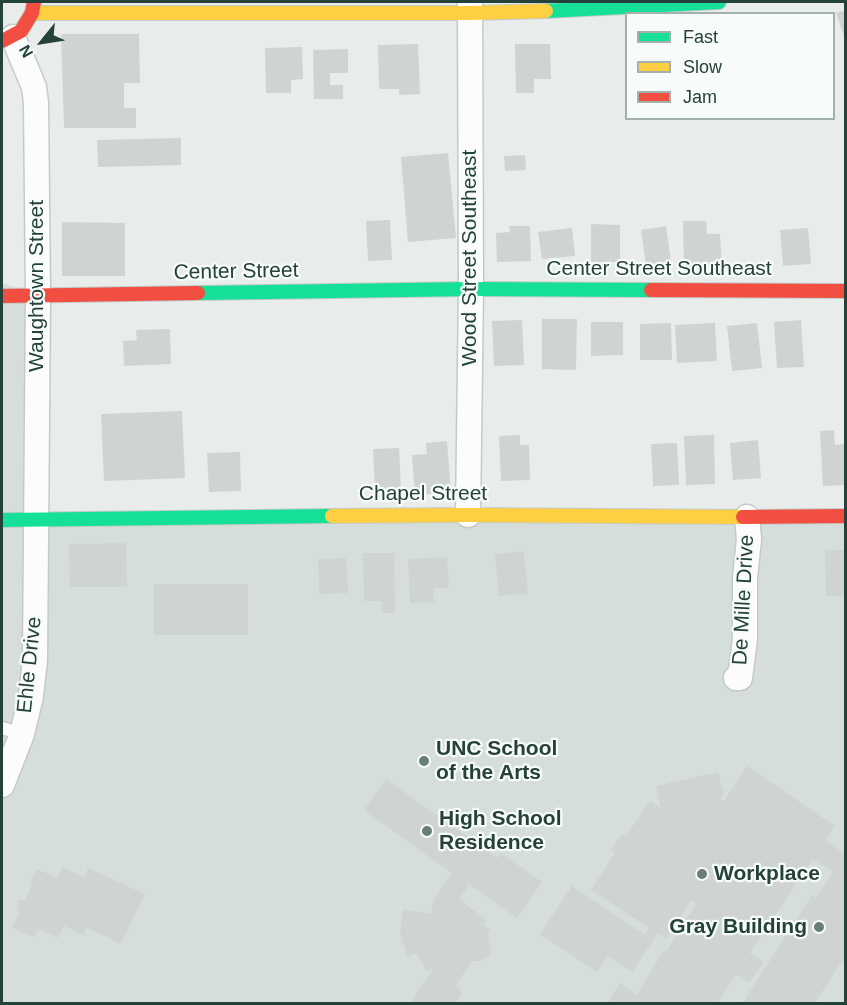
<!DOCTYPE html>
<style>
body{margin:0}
#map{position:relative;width:847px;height:1005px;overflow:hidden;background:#e8edeb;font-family:Arial,sans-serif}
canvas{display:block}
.frame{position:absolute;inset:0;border:3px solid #24423a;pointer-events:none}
.legend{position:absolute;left:625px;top:12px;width:210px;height:108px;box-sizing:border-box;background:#f7fbf9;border:2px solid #a3b1ad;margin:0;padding:8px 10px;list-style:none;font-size:18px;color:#24423a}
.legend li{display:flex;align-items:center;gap:12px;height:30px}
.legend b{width:30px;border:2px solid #a3b1ad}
.north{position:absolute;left:12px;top:12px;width:60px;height:60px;-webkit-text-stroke:4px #f7fbf9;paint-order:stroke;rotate:240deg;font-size:16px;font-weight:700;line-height:24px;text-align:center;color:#24423a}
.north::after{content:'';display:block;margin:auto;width:21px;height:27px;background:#24423a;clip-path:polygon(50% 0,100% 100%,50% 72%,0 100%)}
</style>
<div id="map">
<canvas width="847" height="1005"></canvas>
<div class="frame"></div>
<ul class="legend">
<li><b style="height:8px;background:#16e098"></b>Fast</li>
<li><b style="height:8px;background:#ffcf43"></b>Slow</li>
<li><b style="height:8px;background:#f24e42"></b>Jam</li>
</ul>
<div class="north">N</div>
</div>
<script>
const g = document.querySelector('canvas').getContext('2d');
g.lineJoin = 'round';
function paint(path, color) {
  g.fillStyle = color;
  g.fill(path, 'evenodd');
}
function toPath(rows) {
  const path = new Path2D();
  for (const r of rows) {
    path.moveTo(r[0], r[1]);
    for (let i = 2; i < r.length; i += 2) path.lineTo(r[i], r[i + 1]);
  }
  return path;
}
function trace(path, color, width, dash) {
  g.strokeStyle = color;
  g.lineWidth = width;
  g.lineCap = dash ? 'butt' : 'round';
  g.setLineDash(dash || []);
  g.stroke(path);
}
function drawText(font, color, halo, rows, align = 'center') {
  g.font = font + ' Arial,sans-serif';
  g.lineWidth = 4.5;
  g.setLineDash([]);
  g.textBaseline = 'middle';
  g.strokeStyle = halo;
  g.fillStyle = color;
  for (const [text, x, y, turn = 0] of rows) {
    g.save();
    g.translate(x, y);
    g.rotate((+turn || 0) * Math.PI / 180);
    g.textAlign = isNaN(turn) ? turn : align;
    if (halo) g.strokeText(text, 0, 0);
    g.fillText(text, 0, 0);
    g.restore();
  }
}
paint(toPath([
 [2,283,38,295,37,519,845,514,845,1003,2,1004]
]), '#d6dedb');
paint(toPath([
 [846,10,846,39,845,39,836,13],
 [61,34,139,34,140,83,124,83,124,108,136,108,136,128,64,128],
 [418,44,420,94,399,95,399,89,379,89,378,45],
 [515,44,550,44,551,79,534,79,534,93,516,93],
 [302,47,303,79,291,80,291,93,266,93,265,48],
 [348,49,348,73,330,73,330,85,343,85,343,99,314,99,313,50],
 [181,138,181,165,98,167,97,140],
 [448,153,456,238,408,242,401,157],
 [525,155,526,170,505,171,504,156],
 [390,220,392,260,368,261,366,221],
 [683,221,706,221,707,234,720,234,722,265,684,266],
 [62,222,125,223,125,276,62,276],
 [591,224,620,225,620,262,591,262],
 [509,226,530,226,531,261,497,262,496,233,510,232],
 [666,226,671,262,646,265,641,230],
 [572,228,575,256,542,259,538,232],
 [808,228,811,264,783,266,780,230],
 [542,319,577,319,576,370,542,369],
 [522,320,524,365,494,366,492,321],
 [801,320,804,367,777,368,774,322],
 [591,322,623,322,623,355,591,356],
 [671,323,672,360,640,360,640,324],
 [715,323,717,361,677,363,675,325],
 [757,323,762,368,732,371,727,326],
 [170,329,171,364,124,366,123,341,137,340,136,330],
 [182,411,185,478,104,481,101,414],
 [834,430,835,445,846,444,846,485,823,486,820,431],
 [520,435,520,445,529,445,530,480,501,481,499,436],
 [714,435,715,484,686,485,684,436],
 [758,440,761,478,733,480,730,443],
 [447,441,451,492,415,495,412,455,427,454,426,443],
 [677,443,679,485,653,486,651,444],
 [399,448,401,491,375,492,373,449],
 [240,452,241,491,209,492,207,453],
 [126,543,127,587,70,587,69,544],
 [825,550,846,550,846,596,826,596],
 [524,551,528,594,499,596,495,554],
 [363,553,394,553,395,613,382,613,382,601,364,601],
 [447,557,449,588,433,588,434,602,410,603,408,559],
 [346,558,348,593,319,594,318,559],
 [154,584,248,584,248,635,154,635],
 [747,766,835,826,825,840,843,853,846,848,846,955,814,1004,742,1004,812,895,816,898,833,872,813,859,750,953,764,962,749,983,736,974,717,1004,607,1004,620,983,637,995,664,950,666,952,696,904,691,900,666,939,658,933,632,972,608,956,597,972,540,934,572,886,645,935,649,928,591,890,615,853,611,850,622,834,626,836,650,801,661,808,656,786,718,772,724,794,720,799,724,801],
 [386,779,497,858,501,853,542,882,517,918,469,884,459,899,486,920,483,925,491,930,488,935,491,951,487,957,480,961,472,961,455,986,460,990,461,995,455,1004,410,1004,434,967,427,972,417,953,407,957,400,932,403,909,430,914,436,896,452,873,364,810],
 [62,867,84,877,88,868,145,894,121,944,86,927,83,935,64,926,58,938,39,929,34,937,12,928,19,913,17,900,25,900,32,885,30,882,37,869,58,878]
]), '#cfd4d2');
const lane = toPath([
 [2,728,22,734]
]);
const street = toPath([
 [468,515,471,289,470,2],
 [736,678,740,678,745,639,745,578,749,539,747,517],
 [2,785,22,734,31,696,35,660,38,295,36,103,34,87,13,37]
]);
const fast = toPath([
 [546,11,719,2],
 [198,293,471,289,651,290],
 [2,520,332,516]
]);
const slow = toPath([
 [32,13,470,13,546,11],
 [332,516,468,515,743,517]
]);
const jam = toPath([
 [2,41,21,31,32,13,34,2],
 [651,290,846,291],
 [2,296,198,293],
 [743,517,846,516]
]);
trace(lane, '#c5cac8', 15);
trace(street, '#c5cac8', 27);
trace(fast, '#c3cbc8', 16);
trace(slow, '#c3cbc8', 16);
trace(jam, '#c3cbc8', 16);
trace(lane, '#fcfcfc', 12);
trace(street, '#fcfcfc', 24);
trace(fast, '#16e098', 14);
trace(slow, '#ffcf43', 14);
trace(jam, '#f24e42', 14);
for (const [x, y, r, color] of [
 [424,761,6,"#697e78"],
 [427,831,6,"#697e78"],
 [702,874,6,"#697e78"],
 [819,927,6,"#697e78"]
]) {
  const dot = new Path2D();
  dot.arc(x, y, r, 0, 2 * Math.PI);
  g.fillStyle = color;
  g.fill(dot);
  trace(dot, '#f7fbf9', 2);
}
drawText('21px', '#24423a', '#f7fbf9', [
 ["Wood Street Southeast",470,258,-90],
 ["Center Street Southeast",659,269],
 ["Center Street",236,272,-1],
 ["Waughtown Street",37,286,-90],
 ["Chapel Street",423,494],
 ["De Mille Drive",744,600,-87],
 ["Ehle Drive",30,665,-84]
]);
drawText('bold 21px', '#24423a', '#f7fbf9', [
 ["UNC School",436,749],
 ["of the Arts",436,773],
 ["High School",439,819],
 ["Residence",439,843],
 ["Workplace",714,874],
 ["Gray Building",807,927,"right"]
], 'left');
</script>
